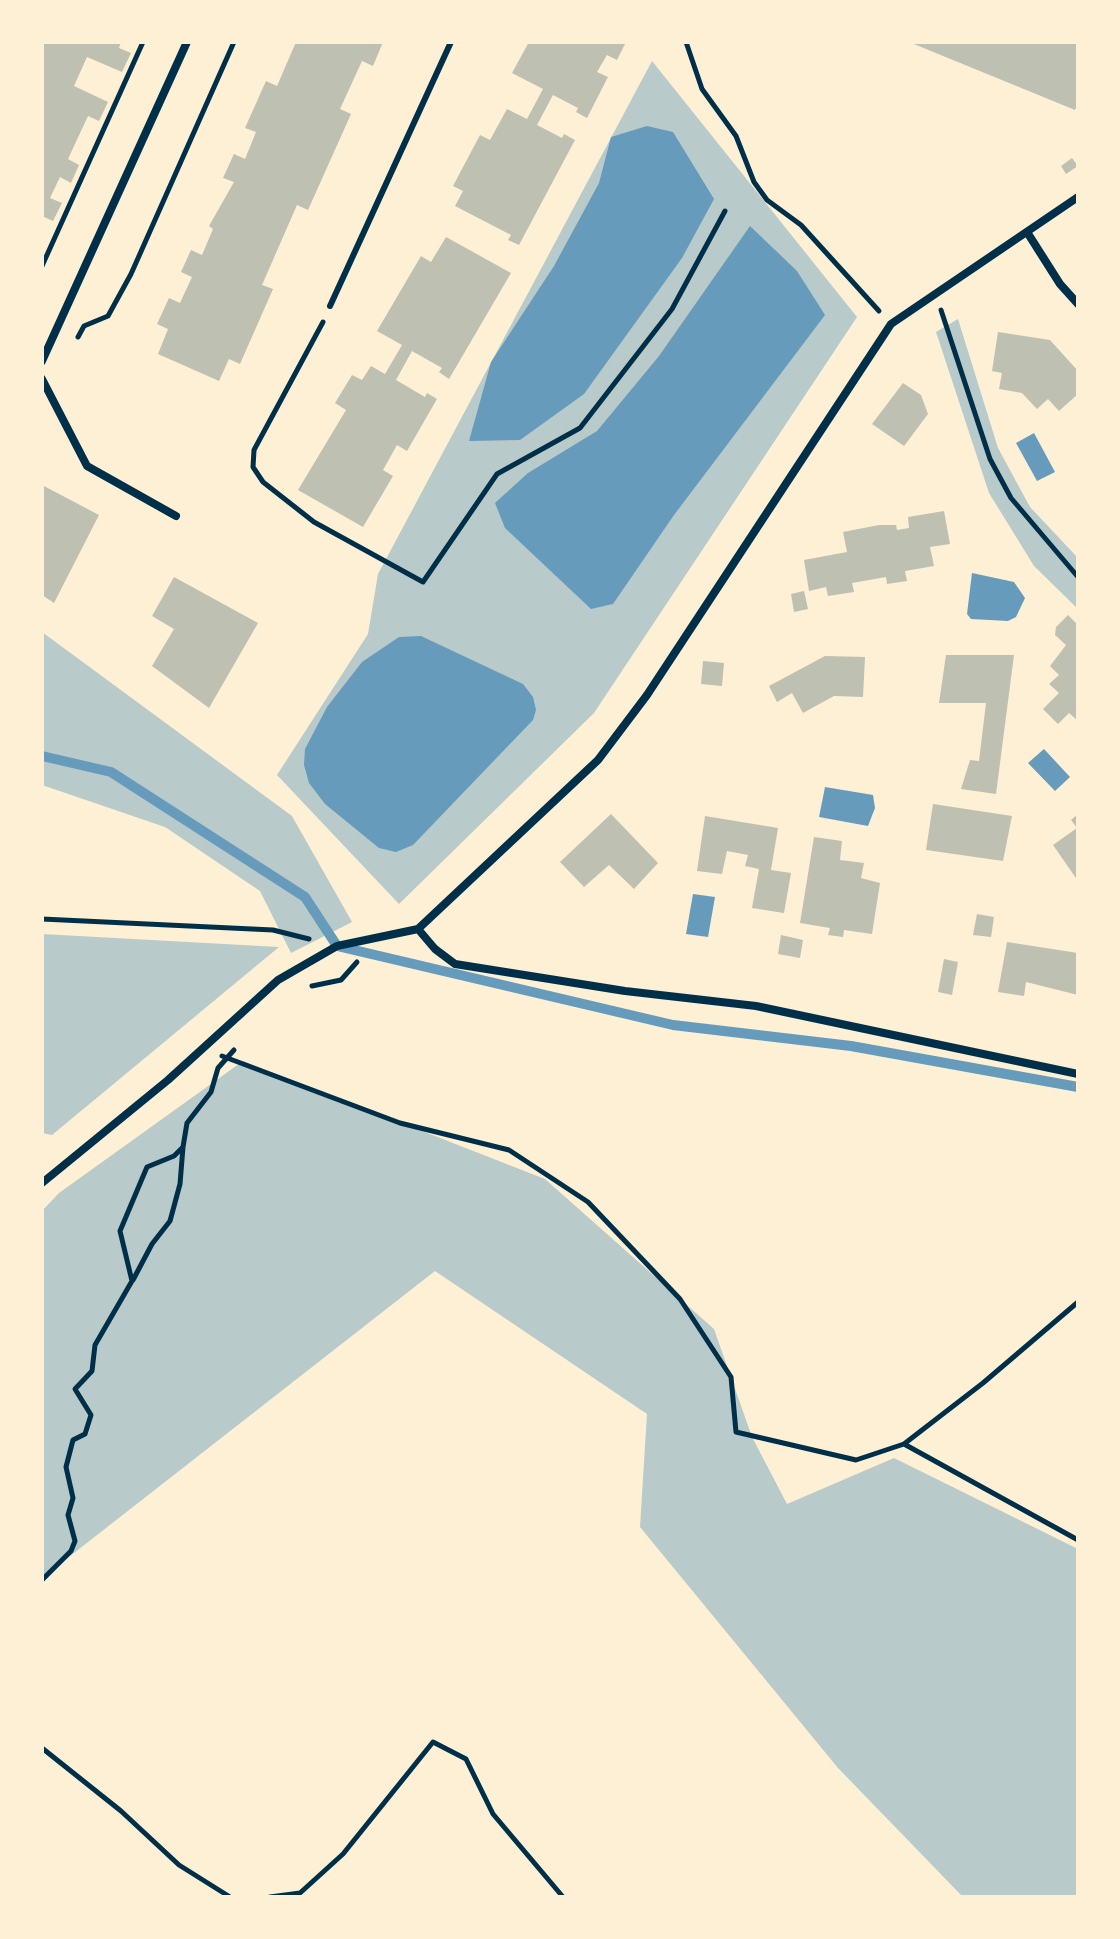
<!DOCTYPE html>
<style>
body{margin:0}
#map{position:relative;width:1120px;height:1939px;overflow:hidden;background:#fdf0d5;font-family:Inter,sans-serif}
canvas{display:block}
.frame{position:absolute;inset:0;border:44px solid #fdf0d5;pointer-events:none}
</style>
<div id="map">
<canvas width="1120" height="1939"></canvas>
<div class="frame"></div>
</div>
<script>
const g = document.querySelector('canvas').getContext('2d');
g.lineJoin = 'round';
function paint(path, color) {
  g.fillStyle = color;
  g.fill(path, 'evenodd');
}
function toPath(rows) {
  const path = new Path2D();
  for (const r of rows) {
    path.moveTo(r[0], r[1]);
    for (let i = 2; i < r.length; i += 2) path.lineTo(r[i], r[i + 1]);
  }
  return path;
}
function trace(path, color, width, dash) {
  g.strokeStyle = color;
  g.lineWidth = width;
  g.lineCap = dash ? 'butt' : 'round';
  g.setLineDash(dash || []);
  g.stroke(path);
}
paint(toPath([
 [652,61,857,317,594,713,399,904,277,775,368,634,378,574],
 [958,319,998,448,1030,507,1078,558,1078,609,1034,566,989,493,936,332],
 [42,632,292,816,352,922,291,953,260,891,165,827,42,785],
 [42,934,279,947,52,1135,42,1133],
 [243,1061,545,1179,714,1329,752,1437,787,1504,894,1458,1078,1549,1078,1897,963,1897,838,1768,640,1527,647,1414,435,1271,42,1578,42,1211,59,1193]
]), '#b9caca');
paint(toPath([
 [647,126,673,132,714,199,682,258,584,394,520,440,469,441,491,362,554,266,599,183,611,137],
 [750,226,797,271,825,315,674,515,613,604,591,609,505,528,495,503,528,473,597,431,659,356],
 [1034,433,1055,472,1037,481,1016,443],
 [972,573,1014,582,1025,598,1016,617,1008,621,971,619,967,614],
 [421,636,523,684,533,697,536,710,533,720,413,845,396,852,379,848,325,804,309,783,304,765,305,749,327,707,362,662,399,637],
 [1044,749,1070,777,1055,791,1028,763],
 [825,787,873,795,875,808,868,826,819,817],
 [693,894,715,897,708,937,686,934]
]), '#669bbc');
trace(toPath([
 [42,756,111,772,305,897,337,946,673,1025,851,1046,1078,1087]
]), '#669bbc', 10);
paint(toPath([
 [42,42,121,42,119,48,131,53,122,72,87,57,74,86,108,102,99,121,88,116,68,159,79,165,71,183,60,177,50,198,62,203,53,221,42,216],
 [296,42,383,42,373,66,362,61,340,109,351,114,308,210,297,205,262,285,273,289,240,364,229,359,219,381,158,354,168,329,157,324,169,298,180,303,192,277,181,272,191,250,202,255,213,229,209,226,234,182,223,178,234,154,245,159,256,132,245,128,266,81,277,86],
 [529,42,626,42,617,60,607,55,597,72,608,77,587,118,576,112,578,108,553,95,537,125,562,138,564,134,575,140,519,245,508,240,511,235,455,206,463,191,453,186,480,135,490,140,507,109,527,119,543,89,512,73],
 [909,42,1078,42,1078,103,1075,110],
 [1072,158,1078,166,1066,174,1061,166],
 [446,237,511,273,449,379,439,372,442,368,412,351,396,380,425,397,427,393,437,399,407,451,397,445,383,470,393,476,363,527,298,490,346,410,335,403,352,375,362,380,371,366,385,374,402,345,377,331,421,256,431,262],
 [998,332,1050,340,1078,371,1078,394,1059,411,1048,399,1037,409,1022,393,999,389,1002,373,992,371],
 [903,383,921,395,928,414,904,446,872,424],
 [42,485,99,515,54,603,42,595],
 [944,511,950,544,930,547,934,566,905,571,907,581,887,584,886,577,852,583,854,592,828,596,826,587,809,591,804,560,847,552,843,532,879,525,896,525,897,530,909,528,908,517],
 [174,577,258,623,209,708,152,666,174,629,152,616],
 [804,591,808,609,794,612,791,594],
 [1068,615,1078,625,1078,721,1069,713,1058,724,1043,709,1059,693,1049,684,1059,675,1050,666,1066,645,1055,635,1056,627],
 [946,655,1014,655,996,794,961,789,970,760,979,761,986,703,939,703],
 [825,656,865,657,863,697,834,696,803,713,792,693,777,702,769,686],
 [703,661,724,663,722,686,701,684],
 [933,804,1012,816,1003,861,926,850],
 [611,814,658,863,634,889,609,865,584,887,560,862],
 [1078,814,1078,881,1053,845,1077,828,1071,820],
 [705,816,778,828,771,870,791,873,784,913,752,908,759,869,745,866,748,855,727,851,722,874,697,871],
 [814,837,842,841,840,860,864,863,861,878,880,883,872,934,844,930,843,937,828,935,830,928,800,923],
 [977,914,994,917,991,937,973,935],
 [781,935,803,940,800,958,778,954],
 [1007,942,1078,953,1078,995,1026,982,1024,996,998,992],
 [944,959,958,962,952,995,938,992]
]), '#bec0b2');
trace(toPath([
 [686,42,702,89,736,136,754,182,767,200,801,225,879,311],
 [42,266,143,42],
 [941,310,990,459,1011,498,1078,577],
 [323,322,254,450,253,467,263,482,314,522,423,582,497,474,580,428,672,309,725,211],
 [78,337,84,326,108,316,131,274,234,42],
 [42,919,273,930,309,939],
 [312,986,341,980,357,962],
 [222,1056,400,1123,509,1150,588,1202,680,1299,731,1377,736,1432,856,1460,904,1444],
 [133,1280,152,1244,170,1221,180,1184,183,1147],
 [1078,1302,983,1383,904,1444,1078,1540],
 [42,1580,71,1551,75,1541,68,1515,73,1498,66,1467,73,1440,85,1434,91,1415,75,1389,92,1371,95,1345,132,1281,120,1231,147,1167,174,1156,183,1147,187,1123,211,1092,218,1068,234,1050],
 [42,1748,121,1811,179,1865,230,1897],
 [270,1897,300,1893,343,1854,433,1742,466,1759,493,1814,563,1897]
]), '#003049', 5);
trace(toPath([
 [330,306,451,42]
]), '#003049', 6);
trace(toPath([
 [1027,232,1060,284,1078,304],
 [42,361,187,42],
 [42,379,87,466,176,516],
 [418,929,435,949,455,964,625,991,756,1006,1078,1074],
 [42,1183,168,1080,278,980,337,946,418,929,598,760,647,695,891,324,1078,197]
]), '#003049', 8);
</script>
